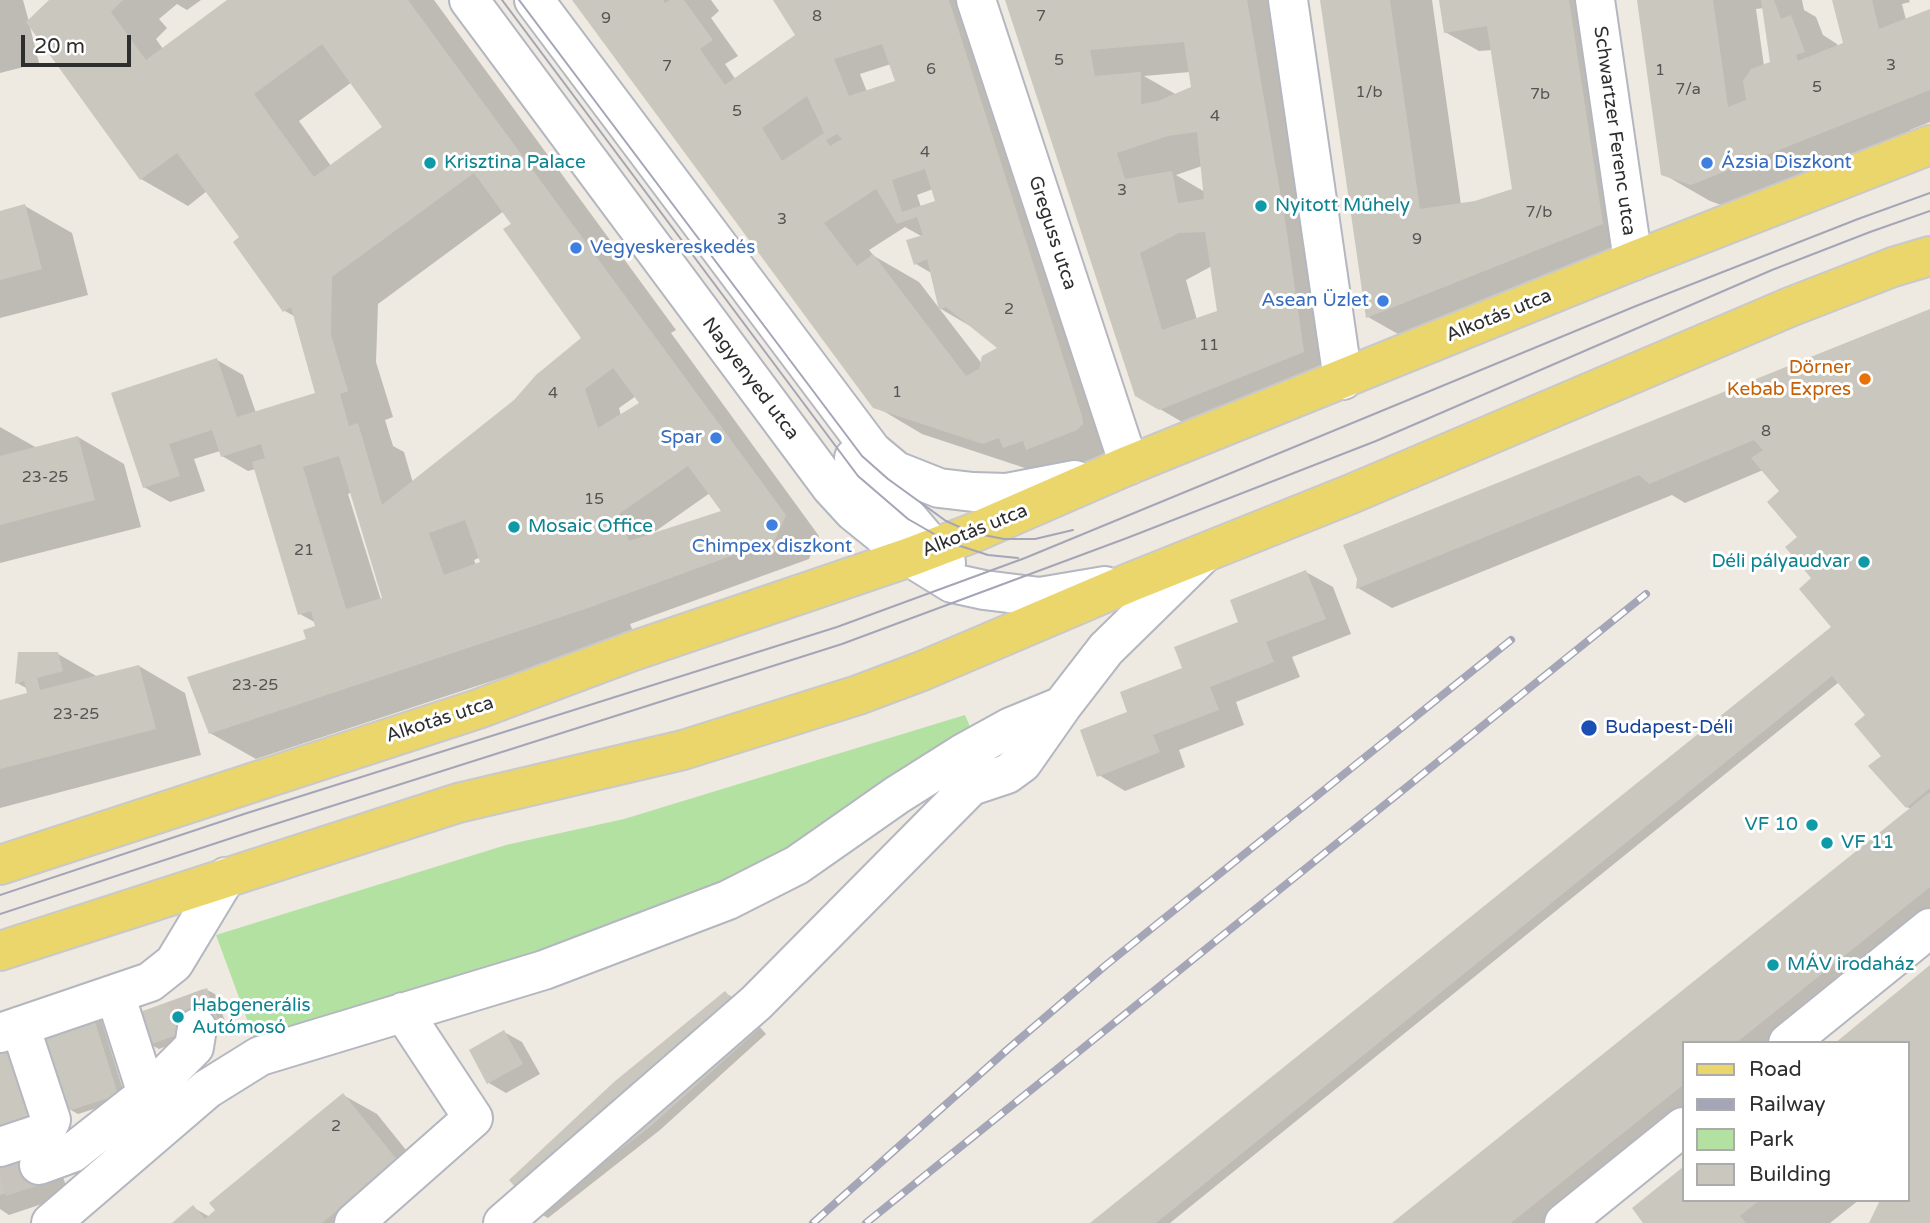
<!DOCTYPE html>
<meta charset="utf-8">
<style>
body{margin:0}
#map{position:relative;width:1930px;height:1223px;overflow:hidden;background:#eee9e1;font-family:"Varela Round",sans-serif}
canvas{display:block}
.legend{position:absolute;left:1682px;top:1041px;width:228px;height:161px;box-sizing:border-box;background:#fff;border:2px solid #ababab;margin:0;padding:9px 12px;list-style:none;font-size:21px;color:#2e2e2e}
.legend li{display:flex;align-items:center;gap:14px;height:35px}
.legend b{width:35px;border:2px solid #ababab}
.scale{position:absolute;left:21px;top:35px;width:110px;height:32px;box-sizing:border-box;border:4px solid #2e2e2e;border-top:0;padding-left:9px;font-size:21px;line-height:24px;white-space:nowrap;color:#2e2e2e;-webkit-text-stroke:5px #fff;paint-order:stroke}
</style>
<div id="map">
<canvas width="1930" height="1223"></canvas>
<ul class="legend">
<li><b style="height:9px;background:#ead66a"></b>Road</li>
<li><b style="height:9px;background:#a4a5b7"></b>Railway</li>
<li><b style="height:19px;background:#b2e1a1"></b>Park</li>
<li><b style="height:19px;background:#cac7bf"></b>Building</li>
</ul>
<div class="scale">20 m</div>
</div>
<script>
const g = document.querySelector('canvas').getContext('2d');
g.lineJoin = 'round';
function paint(path, color) {
  g.fillStyle = color;
  g.fill(path, 'evenodd');
}
function toPath(rows) {
  const path = new Path2D();
  for (const r of rows) {
    path.moveTo(r[0], r[1]);
    for (let i = 2; i < r.length; i += 2) path.lineTo(r[i], r[i + 1]);
  }
  return path;
}
function trace(path, color, width, dash) {
  g.strokeStyle = color;
  g.lineWidth = width;
  g.lineCap = dash ? 'butt' : 'round';
  g.setLineDash(dash || []);
  g.stroke(path);
}
function drawText(font, color, halo, rows, align = 'center') {
  g.font = font + ' "Varela Round",sans-serif';
  g.lineWidth = 6;
  g.setLineDash([]);
  g.textBaseline = 'middle';
  g.strokeStyle = halo;
  g.fillStyle = color;
  for (const [text, x, y, turn = 0] of rows) {
    g.save();
    g.translate(x, y);
    g.rotate((+turn || 0) * Math.PI / 180);
    g.textAlign = isNaN(turn) ? turn : align;
    if (halo) g.strokeText(text, 0, 0);
    g.fillText(text, 0, 0);
    g.restore();
  }
}
paint(toPath([
 [965,715,971,729,767,863,540,955,254,1038,216,935,506,845,624,819]
]), '#b2e1a1');
paint(toPath([
 [0,0,23,0,29,22,52,0,201,0,187,10,177,4,159,19,167,28,156,39,163,49,230,0,434,0,676,330,671,333,819,536,809,559,630,624,634,634,256,759,210,733,308,640,317,628,316,623,300,614,256,469,248,471,222,456,220,451,194,459,205,491,170,502,144,487,217,360,243,375,256,413,318,394,294,316,285,311,241,238,207,191,188,206,141,179,29,23,39,63,0,73],
 [352,82,385,127,331,166,299,121],
 [504,211,586,339,514,402,413,483,404,452,393,446,385,420,393,417,376,362,378,304],
 [636,396,641,403,621,416,619,408],
 [352,492,384,599,381,600,348,494],
 [710,493,723,512,650,535],
 [481,557,483,563,476,565,474,560],
 [574,0,711,0,719,11,711,18,738,56,725,64,736,80,798,35,775,0,969,0,1124,456,1051,474,1038,467,1031,470,922,434,875,406],
 [891,64,898,82,867,92,860,74],
 [933,189,937,202,921,207,917,195],
 [905,227,923,237,916,264,933,274,941,309,982,333,1000,348,982,364,919,282,874,256,869,250],
 [1007,0,1289,0,1350,379,1206,436,1136,395],
 [1190,72,1193,89,1177,95,1144,76],
 [1202,166,1205,192,1176,175],
 [1212,266,1219,312,1197,320,1186,280],
 [1322,0,1432,0,1461,205,1475,203,1514,190,1492,50,1479,51,1445,32,1440,0,1600,0,1636,243,1414,343,1368,317],
 [1639,0,1802,0,1804,10,1816,17,1823,35,1837,44,1838,47,1845,44,1834,0,1909,0,1910,2,1902,4,1906,20,1930,11,1930,122,1910,130,1914,141,1738,211,1710,201,1663,174],
 [1764,8,1772,63,1764,66,1756,9],
 [25,206,72,233,88,295,0,318,0,212],
 [1930,311,1930,934,1794,1043,1683,1043,1683,1132,1569,1223,1395,1223,1911,809,1907,807,1883,756,1868,715,1839,682,1170,1223,1092,1223,1833,627,1781,491,1763,470,1685,503,1672,495,1392,608,1358,588,1359,579],
 [0,427,37,448,78,437,124,464,141,527,0,563],
 [1306,572,1333,587,1351,634,1292,657,1300,677,1236,702,1244,725,1179,750,1185,767,1125,791,1099,775,1130,713,1240,623],
 [58,654,98,677,139,666,185,693,201,755,0,808,0,702,30,694,28,689,17,683],
 [207,990,215,994,226,1024,159,1049,150,1044],
 [725,993,734,998,766,1034,660,1130,548,1218,539,1213],
 [0,1014,92,1014,101,1019,126,1099,78,1114,69,1109,66,1099,32,1109,60,1168,69,1195,9,1215,0,1209],
 [504,1032,522,1042,540,1074,506,1093,489,1083],
 [343,1095,377,1114,431,1181,380,1223,175,1223,194,1208,210,1217],
 [1683,1169,1683,1200,1859,1200,1830,1223,1646,1223,1635,1209]
]), '#0003');
paint(toPath([
 [49,0,123,0,111,12,146,60,227,0,408,0,786,515,775,540,588,608,209,734,187,677,306,639,303,630,315,626,311,611,298,615,252,462,265,458,261,444,221,457,212,430,169,444,180,476,143,488,111,393,217,358,237,417,315,393,291,307,283,312,233,242,239,237,177,153,140,180,26,22],
 [322,44,382,127,314,177,254,94],
 [474,173,511,224,503,229,581,338,536,375,514,400,382,505,358,423,349,426,340,394,348,391,331,335,332,277],
 [613,368,639,403,598,428,585,389],
 [339,456,382,598,346,609,303,467],
 [688,466,721,511,629,541,619,514],
 [465,520,480,562,444,575,429,533],
 [572,0,663,0,665,3,670,0,684,0,713,40,700,49,725,85,795,35,773,0,949,0,1082,416,1083,424,1077,430,1026,450,1023,441,1003,448,999,438,983,444,873,408],
 [882,44,895,81,849,96,834,59],
 [807,96,824,133,782,161,762,128],
 [837,134,842,139,830,146,826,140],
 [925,169,935,201,902,212,892,180],
 [876,189,897,224,917,217,923,235,906,240,914,265,927,259,939,310,946,307,997,348,982,356,979,369,966,376,873,254,857,266,824,223],
 [1005,0,1247,0,1286,226,1304,352,1159,410,1135,396],
 [1184,42,1191,87,1158,101,1141,104,1141,72,1095,76,1090,50],
 [1197,132,1204,199,1178,203,1172,171,1125,179,1117,153,1168,136],
 [1205,232,1217,311,1162,330,1140,253,1179,233],
 [1320,0,1390,0,1420,209,1475,201,1512,189,1487,26,1444,33,1439,0,1569,0,1603,224,1366,318],
 [1637,0,1713,0,1728,107,1746,100,1743,81,1751,69,1770,62,1761,0,1774,0,1781,19,1791,15,1805,52,1796,55,1798,61,1843,43,1832,0,1872,0,1879,29,1930,9,1930,90,1691,185,1661,175],
 [25,204,42,269,0,280,0,211],
 [1930,309,1930,788,1906,808,1868,766,1881,756,1854,724,1865,715,1832,676,1156,1223,1090,1223,1831,627,1799,589,1811,578,1785,547,1797,537,1767,502,1779,491,1751,458,1763,450,1754,440,1649,484,1639,475,1356,589,1357,579,1343,545],
 [78,436,95,500,0,525,0,456],
 [1306,570,1326,619,1266,642,1274,662,1210,687,1219,710,1153,735,1160,752,1097,777,1080,730,1127,712,1120,692,1182,668,1174,647,1238,622,1230,600],
 [18,652,58,652,63,671,37,678,40,690,139,665,156,729,0,769,0,700,27,693,24,681,15,684],
 [1930,792,1930,887,1736,1043,1683,1043,1683,1085,1511,1223,1392,1223],
 [1930,965,1930,1223,1869,1223,1880,1200,1907,1200,1907,1043,1835,1043],
 [207,988,218,1020,149,1045,137,1013],
 [725,991,759,1029,651,1126,538,1214,509,1180,614,1082],
 [92,1012,118,1095,68,1111,63,1093,25,1105,38,1149,44,1180,0,1195,0,1036],
 [504,1030,523,1064,487,1084,469,1050],
 [343,1093,398,1161,322,1223,172,1223,193,1205,205,1219,215,1210,209,1203],
 [1683,1167,1683,1200,1760,1200,1740,1216,1746,1223,1643,1223,1632,1208]
]), '#cac7bf');
trace(toPath([
 [185,996,197,1028],
 [0,1178,39,1165]
]), '#c8c4bd', 38, [38, 19]);
const minor = toPath([
 [469,0,831,487,854,512,910,557,952,583,984,590,1040,597,1105,586],
 [534,0,872,451,896,471,939,488,973,492,1007,493,1075,480],
 [976,0,1129,465],
 [1288,0,1343,380],
 [1595,0,1633,261],
 [854,458,881,486,946,563],
 [115,994,147,1094],
 [0,1033,150,982,174,963,226,877],
 [1788,1043,1930,928],
 [0,1147,45,1132,51,1120,20,1026],
 [39,1165,72,1153,147,1094,194,1047,197,1028],
 [51,1223,207,1089,260,1056,544,970,728,900,797,865,897,795,962,754,1011,727,1062,706],
 [354,1223,473,1118,403,1012],
 [503,1223,756,1003,971,786,1007,774,1022,763,1062,706,1106,649,1203,554],
 [1564,1223,1683,1127]
]);
const major = toPath([
 [0,865,478,709,633,651,910,557,973,533,1129,465,1633,261,1930,145],
 [0,951,458,803,683,750,858,695,922,671,1131,582,1351,494,1790,307,1893,267,1930,256]
]);
trace(minor, '#b4b6c0', 42);
trace(major, '#c9c9c9', 42);
trace(minor, '#fff', 38);
trace(major, '#ead66a', 38);
trace(toPath([
 [502,0,858,476,908,519,948,542,988,555,1018,558],
 [519,0,862,456,888,479,946,521,973,533,1004,539,1035,539,1073,530],
 [0,895,244,814,837,627,1025,558,1636,306,1858,219,1930,193],
 [0,914,250,832,842,644,1127,538,1376,441,1772,270,1870,232,1930,211]
]), '#a4a5b7', 2);
const rail = toPath([
 [813,1223,1008,1049,1106,965,1511,640],
 [866,1223,1646,594]
]);
trace(rail, '#a4a5b7', 8);
trace(rail, '#fff', 5, [16]);
for (const [x, y, r, color] of [
 [430,163,7,"#0f9aa8"],
 [1707,163,7,"#3f7fe0"],
 [1261,206,7,"#0f9aa8"],
 [576,248,7,"#3f7fe0"],
 [1383,301,7,"#3f7fe0"],
 [1865,379,7,"#e8710a"],
 [716,438,7,"#3f7fe0"],
 [772,525,7,"#3f7fe0"],
 [514,527,7,"#0f9aa8"],
 [1864,562,7,"#0f9aa8"],
 [1589,728,9,"#1a4fb4"],
 [1812,825,7,"#0f9aa8"],
 [1827,843,7,"#0f9aa8"],
 [1773,965,7,"#0f9aa8"],
 [178,1017,7,"#0f9aa8"]
]) {
  const dot = new Path2D();
  dot.arc(x, y, r, 0, 2 * Math.PI);
  g.fillStyle = color;
  g.fill(dot);
  trace(dot, '#fff', 2.5);
}
drawText('16px', '#555452', null, [
 ["8",817,17],
 ["7",1041,17],
 ["9",606,19],
 ["5",1059,61],
 ["3",1891,66],
 ["7",667,67],
 ["6",931,70],
 ["1",1660,71],
 ["5",1817,88],
 ["7/a",1688,90],
 ["1/b",1369,93],
 ["7b",1540,95],
 ["5",737,112],
 ["4",1215,117],
 ["4",925,153],
 ["3",1122,191],
 ["7/b",1539,213],
 ["3",782,220],
 ["9",1417,240],
 ["2",1009,310],
 ["11",1209,346],
 ["1",897,393],
 ["4",553,394],
 ["8",1766,432],
 ["23-25",45,478],
 ["15",594,500],
 ["21",304,551],
 ["23-25",255,686],
 ["23-25",76,715],
 ["2",336,1127]
]);
drawText('19px', '#2e2e2e', '#fff', [
 ["Schwartzer Ferenc utca",1614,131,82],
 ["Greguss utca",1052,233,72],
 ["Alkotás utca",1499,316,-22],
 ["Nagyenyed utca",750,379,53],
 ["Alkotás utca",975,531,-22],
 ["Alkotás utca",440,720,-18]
]);
drawText('19px', '#0d838f', '#fff', [
 ["Krisztina Palace",444,163],
 ["Nyitott Műhely",1275,206],
 ["Mosaic Office",528,527],
 ["Déli pályaudvar",1850,562,"right"],
 ["VF 10",1798,825,"right"],
 ["VF 11",1841,843],
 ["MÁV irodaház",1787,965],
 ["Habgenerális",192,1006],
 ["Autómosó",192,1028]
], 'left');
drawText('19px', '#366cbe', '#fff', [
 ["Ázsia Diszkont",1721,163],
 ["Vegyeskereskedés",590,248],
 ["Asean Üzlet",1369,301,"right"],
 ["Spar",702,438,"right"],
 ["Chimpex diszkont",772,547,"center"]
], 'left');
drawText('19px', '#c56008', '#fff', [
 ["Dörner",1851,368],
 ["Kebab Expres",1851,390]
], 'right');
drawText('19px', '#164399', '#fff', [
 ["Budapest-Déli",1605,728]
], 'left');
</script>
